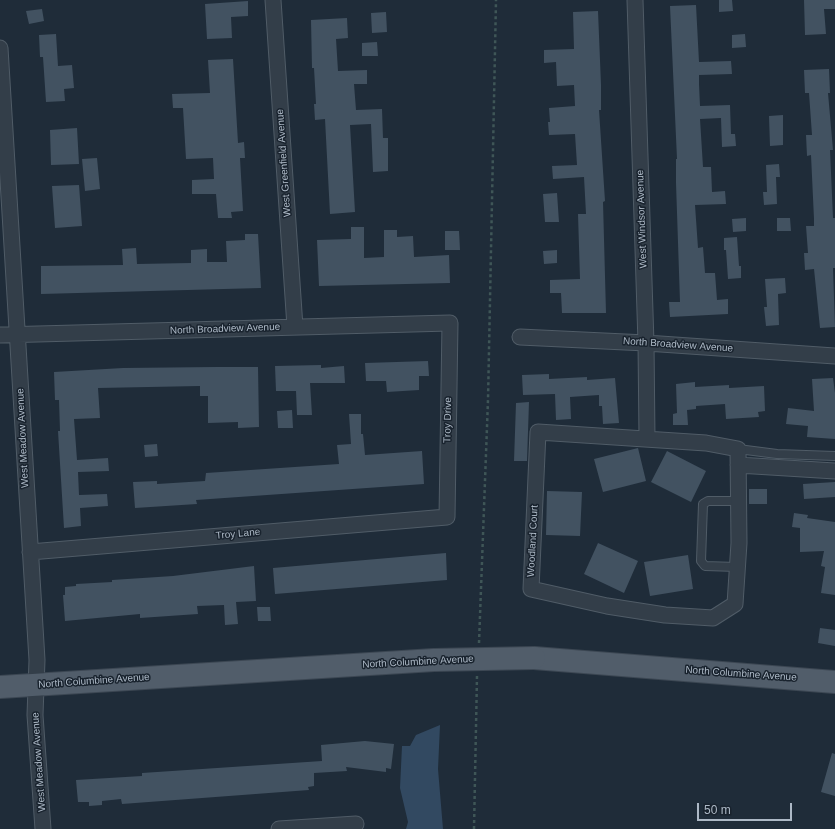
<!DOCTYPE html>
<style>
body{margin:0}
#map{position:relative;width:835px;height:829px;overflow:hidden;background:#1f2c39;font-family:Helvetica,sans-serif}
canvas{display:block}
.scale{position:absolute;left:697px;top:803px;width:95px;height:18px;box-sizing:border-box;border:2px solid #adb9c6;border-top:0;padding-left:5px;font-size:12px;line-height:14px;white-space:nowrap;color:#adb9c6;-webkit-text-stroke:3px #19232e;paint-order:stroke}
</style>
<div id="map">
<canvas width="835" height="829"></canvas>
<div class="scale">50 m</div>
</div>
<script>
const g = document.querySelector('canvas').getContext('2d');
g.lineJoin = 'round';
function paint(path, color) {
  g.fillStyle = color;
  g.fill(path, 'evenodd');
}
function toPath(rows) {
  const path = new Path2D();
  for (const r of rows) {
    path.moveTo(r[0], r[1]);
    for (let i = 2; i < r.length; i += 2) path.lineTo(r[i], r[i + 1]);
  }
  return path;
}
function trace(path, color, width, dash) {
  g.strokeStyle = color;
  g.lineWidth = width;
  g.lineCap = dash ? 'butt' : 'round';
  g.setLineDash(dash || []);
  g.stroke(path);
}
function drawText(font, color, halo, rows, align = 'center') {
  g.font = font + ' Helvetica,sans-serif';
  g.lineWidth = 3;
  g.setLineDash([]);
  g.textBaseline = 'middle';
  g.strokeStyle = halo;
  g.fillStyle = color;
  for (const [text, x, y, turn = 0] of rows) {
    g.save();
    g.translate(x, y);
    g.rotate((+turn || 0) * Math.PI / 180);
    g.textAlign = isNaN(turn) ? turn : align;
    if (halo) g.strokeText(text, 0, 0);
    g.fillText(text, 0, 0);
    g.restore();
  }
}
paint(toPath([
 [440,725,438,769,443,829,406,829,408,822,400,788,402,746,410,746,416,735]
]), '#324961');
paint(toPath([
 [719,0,732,0,733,11,719,12],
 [804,0,835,0,835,9,824,9,826,34,805,35],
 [248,1,248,16,231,17,232,38,207,39,205,4],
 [696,5,699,62,731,61,732,74,699,75,699,84,700,106,730,105,731,134,735,134,736,146,722,147,721,118,700,119,703,167,711,167,712,192,725,191,726,204,695,205,698,248,703,247,705,273,715,273,717,300,728,299,728,314,670,317,669,302,680,302,676,183,676,159,677,159,670,6],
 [42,9,44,21,29,24,26,11],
 [598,11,601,85,601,110,599,110,605,201,603,202,606,313,562,313,561,293,550,293,550,280,580,279,578,214,586,214,584,177,553,179,552,166,577,165,575,134,549,135,548,122,550,122,549,108,575,106,574,85,557,86,556,62,544,63,544,50,574,49,573,12],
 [386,12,387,32,372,33,371,13],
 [347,18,348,38,336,39,338,71,367,70,367,84,354,84,356,110,382,109,383,138,388,138,388,171,373,172,371,124,350,125,355,212,330,214,325,119,315,120,314,104,316,104,314,68,312,68,311,20],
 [56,34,58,66,72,65,74,88,64,89,65,101,46,102,43,57,40,57,39,35],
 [745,34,746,47,732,48,732,35],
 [377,42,378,56,362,56,362,43],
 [233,59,238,143,244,142,245,158,240,158,243,211,231,212,232,218,218,218,216,194,192,194,192,180,214,179,213,158,186,159,183,108,173,108,172,94,210,93,208,60],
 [829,69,830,93,828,93,833,150,830,150,833,218,835,218,835,268,833,268,835,327,820,328,814,269,805,270,804,253,808,253,806,226,814,226,814,219,811,155,807,156,806,135,812,135,809,93,805,93,804,70],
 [783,115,783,145,770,146,769,116],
 [77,128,79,164,51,165,50,130],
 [97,158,100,189,85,191,82,159],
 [779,164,780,177,776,177,777,204,764,205,763,192,767,192,766,165],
 [79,185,82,226,55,228,52,186],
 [557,193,559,222,545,222,543,194],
 [746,218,746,231,733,232,732,219],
 [777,218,790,218,791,231,777,231],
 [351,227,364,227,364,258,384,257,384,230,397,230,397,237,413,236,414,257,449,255,450,283,319,286,317,240,351,239],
 [445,231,459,231,460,250,445,250],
 [245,234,258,234,261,288,41,294,41,266,123,265,122,249,136,248,137,264,191,263,191,250,207,249,207,262,227,262,226,241,245,240],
 [737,237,739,266,741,266,741,278,728,279,726,250,724,250,724,238],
 [557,250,557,263,544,264,543,251],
 [785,278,786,293,778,294,779,325,766,326,764,307,767,307,765,279],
 [428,361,429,376,419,376,419,390,387,392,386,381,366,381,365,363],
 [321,365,321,368,344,366,345,383,310,383,312,415,297,415,296,391,276,391,275,366],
 [216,367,258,367,259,427,238,428,238,422,208,423,208,396,200,396,200,386,98,388,100,418,74,419,77,460,108,458,109,471,78,472,79,495,107,494,108,506,80,508,81,526,64,528,58,431,60,431,59,400,55,400,54,372,123,368],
 [549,374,549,379,587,377,587,380,615,378,619,423,603,424,602,406,599,406,599,395,570,397,571,419,556,420,555,394,523,395,522,375],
 [833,378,835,393,835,439,807,437,808,426,786,424,788,408,814,411,812,379],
 [695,382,695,387,729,385,729,388,764,386,765,411,758,412,759,417,726,419,725,404,696,406,696,409,687,410,688,425,673,425,673,414,677,413,676,384],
 [529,402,527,461,514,461,516,403],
 [292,410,293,428,278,428,277,411],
 [349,414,361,414,361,434,363,434,365,455,422,451,424,484,196,500,197,504,135,508,133,482,157,481,157,484,205,481,206,473,339,464,337,445,351,444],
 [157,444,158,456,145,457,144,445],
 [638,448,646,481,603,492,594,459],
 [667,451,706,471,691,502,651,482],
 [835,482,835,497,804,499,803,484],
 [749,489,767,489,767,504,749,504],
 [547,491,582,492,580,536,546,535],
 [794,513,808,515,807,518,835,522,835,595,821,593,825,567,821,566,824,551,800,552,800,528,792,527],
 [598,543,638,561,624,593,584,574],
 [446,553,447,580,275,594,273,568],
 [688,555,693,589,650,596,644,562],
 [254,566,256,601,236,602,238,624,225,625,224,605,197,606,198,614,140,618,140,614,65,621,63,595,65,595,65,587,76,586,76,584,112,582,112,580,173,576],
 [257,607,270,607,271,621,258,621],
 [820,628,835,630,835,646,818,643],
 [365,741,394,744,391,769,386,768,386,772,346,767,347,771,314,773,314,786,308,787,309,790,122,804,121,799,102,801,102,805,89,806,89,802,78,802,76,780,142,776,142,773,322,761,321,745],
 [832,753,835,754,835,796,821,792]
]), '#425261');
const service = toPath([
 [738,449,777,454,835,456],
 [737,567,705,566,701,561,703,504,708,501,738,501]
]);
const minor = toPath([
 [273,0,295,327],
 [635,0,646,343,647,438],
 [0,48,37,660,35,715,43,829],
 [0,335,450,323,447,517,30,552],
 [520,337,646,343,835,356],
 [538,432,706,443,738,449,739,543,735,604,713,618,665,615,607,606,531,589,538,432],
 [738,465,835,471],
 [279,829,356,824]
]);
const primary = toPath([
 [534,658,835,682],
 [0,687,434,660]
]);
trace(service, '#505c67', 10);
trace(minor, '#505c67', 17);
trace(primary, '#3c4753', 24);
trace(toPath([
 [479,643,488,400,496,0],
 [474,829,477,676]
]), '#3f5657', 2.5, [3, 3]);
trace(service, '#333e49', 8);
trace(minor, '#333e49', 15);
trace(primary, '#515d6a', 22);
const primaryBridge = toPath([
 [434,660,534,658]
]);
trace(primaryBridge, '#3c4753', 24, []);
trace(primaryBridge, '#515d6a', 22);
drawText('10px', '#adb9c6', '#19232e', [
 ["West Greenfield Avenue",284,163,-94],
 ["West Windsor Avenue",642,219,-92],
 ["North Broadview Avenue",225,329,-2],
 ["North Broadview Avenue",678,345,4],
 ["Troy Drive",448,420,-89],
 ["West Meadow Avenue",23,438,-93],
 ["Troy Lane",238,534,-5],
 ["Woodland Court",533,541,-87],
 ["North Columbine Avenue",418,662,-3],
 ["North Columbine Avenue",741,674,4],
 ["North Columbine Avenue",94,681,-4],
 ["West Meadow Avenue",39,762,-94]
]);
</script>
